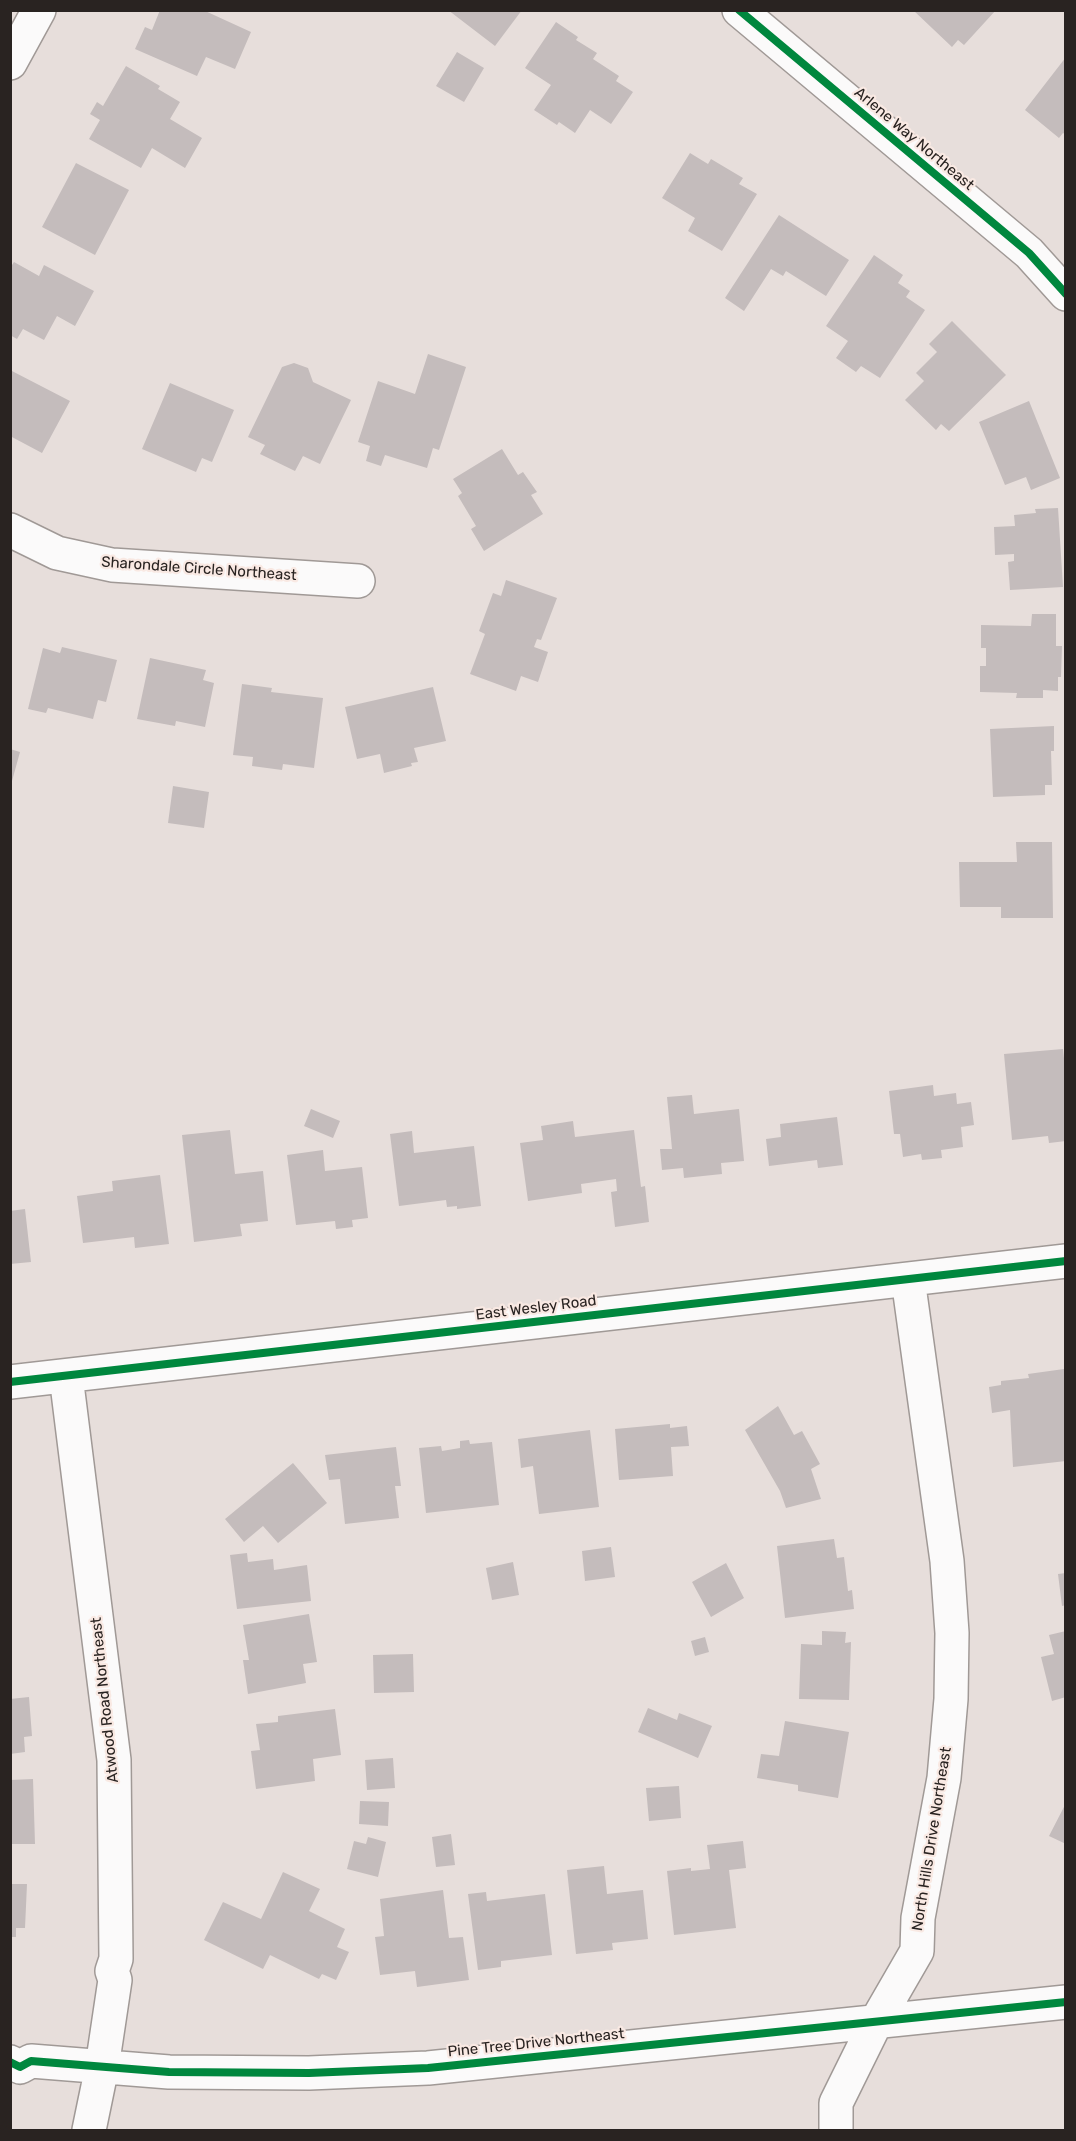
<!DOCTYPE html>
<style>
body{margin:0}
#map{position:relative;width:1076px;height:2141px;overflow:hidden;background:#e7dedb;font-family:Rubik,sans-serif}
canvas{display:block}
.frame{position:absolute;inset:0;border:12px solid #292321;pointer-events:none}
</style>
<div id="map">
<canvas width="1076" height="2141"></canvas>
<div class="frame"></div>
</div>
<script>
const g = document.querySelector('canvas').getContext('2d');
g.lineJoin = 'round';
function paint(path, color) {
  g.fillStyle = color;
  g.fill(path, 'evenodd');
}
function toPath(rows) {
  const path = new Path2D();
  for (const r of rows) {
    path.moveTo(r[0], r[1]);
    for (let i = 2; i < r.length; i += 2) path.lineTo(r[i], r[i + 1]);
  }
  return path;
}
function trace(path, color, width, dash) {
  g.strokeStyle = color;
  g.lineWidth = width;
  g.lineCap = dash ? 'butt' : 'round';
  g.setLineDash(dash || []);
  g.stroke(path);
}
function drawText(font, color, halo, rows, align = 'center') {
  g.font = font + ' Rubik,sans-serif';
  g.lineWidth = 4.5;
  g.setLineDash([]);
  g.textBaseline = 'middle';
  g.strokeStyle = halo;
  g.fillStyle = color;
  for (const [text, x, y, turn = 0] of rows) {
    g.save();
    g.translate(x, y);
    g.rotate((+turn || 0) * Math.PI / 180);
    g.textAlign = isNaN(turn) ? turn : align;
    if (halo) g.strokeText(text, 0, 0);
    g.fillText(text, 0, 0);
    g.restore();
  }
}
paint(toPath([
 [160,10,203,10,251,32,235,69,206,57,197,76,135,49,145,27,152,30],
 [448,10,522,10,495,46],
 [913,10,996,10,964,45,958,40,952,47],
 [556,22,578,37,576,40,597,53,593,59,619,76,616,81,633,92,611,124,590,110,575,133,559,122,557,125,534,110,551,85,525,68],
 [457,52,484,68,464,102,436,86],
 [1066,57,1066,135,1063,133,1059,138,1025,110],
 [126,66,160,86,158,89,180,102,170,119,202,138,185,168,152,148,141,168,89,139,100,120,90,114,97,102,103,106],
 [690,153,708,164,711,159,743,178,739,184,757,194,722,251,688,231,695,218,662,198],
 [76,163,129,190,95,255,42,227],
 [779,215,849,260,826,296,786,271,783,276,771,269,744,311,725,298],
 [874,255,903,275,898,283,910,291,906,297,925,310,880,378,861,366,856,372,836,358,848,341,826,326],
 [14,262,39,276,44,265,94,291,75,326,57,316,44,340,23,329,17,339,10,335,10,268],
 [952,321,1006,375,949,431,941,424,936,430,905,400,924,381,916,373,937,352,929,344],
 [428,354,466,367,439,450,433,448,427,468,385,455,381,466,366,461,370,446,358,442,378,381,415,394],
 [294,363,308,368,313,382,351,400,320,464,303,456,295,471,260,454,265,445,248,437,282,367],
 [10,370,70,401,42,453,10,436],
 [170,383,234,410,212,462,202,458,196,472,142,449],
 [1029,401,1060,478,1031,490,1026,477,1005,485,979,422],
 [502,449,518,475,523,472,537,492,531,495,543,514,484,551,471,529,476,526,458,496,462,493,453,479],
 [1058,508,1063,587,1010,590,1008,562,1014,561,1014,554,995,555,994,527,1015,526,1014,515,1036,513,1035,509],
 [506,580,557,598,541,640,537,639,534,647,548,652,538,682,521,676,516,691,470,674,485,634,479,631,493,593,501,596],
 [1032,614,1056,614,1056,646,1062,646,1061,677,1058,677,1058,691,1043,690,1043,698,1016,698,1017,693,980,692,980,666,986,666,986,648,981,648,981,625,1031,626],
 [62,647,117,660,106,702,98,700,93,719,48,708,46,713,28,709,43,648,60,653],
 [150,658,206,670,203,680,214,683,205,727,176,721,175,726,137,719],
 [242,684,272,688,271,692,323,698,314,768,283,764,282,770,252,766,253,757,233,755],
 [433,687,446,741,414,748,418,762,411,763,412,766,384,773,380,754,357,759,345,707],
 [1054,726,1054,751,1051,751,1052,785,1045,785,1045,795,993,797,990,729],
 [10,749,20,752,12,781,10,781],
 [173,786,209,792,204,828,168,823],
 [1016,842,1052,842,1053,918,1001,918,1001,907,960,907,959,862,1017,862],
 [1063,1049,1066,1077,1066,1141,1049,1143,1048,1136,1012,1140,1004,1054],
 [933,1085,934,1096,956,1093,957,1104,971,1102,974,1125,961,1127,963,1147,941,1150,942,1158,922,1160,921,1154,903,1157,900,1134,894,1134,889,1091],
 [692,1095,694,1114,739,1109,744,1161,721,1163,722,1174,684,1178,683,1168,662,1170,660,1149,672,1149,667,1097],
 [311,1109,340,1121,333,1138,304,1126],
 [837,1117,843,1165,818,1168,817,1160,769,1166,766,1139,781,1137,780,1124],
 [573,1121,575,1137,634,1130,641,1187,645,1186,649,1222,615,1227,611,1192,617,1191,616,1179,581,1184,582,1193,528,1201,520,1143,543,1140,541,1126],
 [230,1130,235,1174,263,1171,268,1221,240,1224,242,1236,194,1242,182,1135],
 [412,1131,414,1153,474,1146,481,1206,457,1209,457,1206,447,1207,446,1200,399,1206,390,1134],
 [323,1150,325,1171,362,1167,368,1218,352,1220,353,1227,336,1229,335,1221,296,1225,287,1155],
 [160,1175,169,1244,135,1248,134,1237,83,1243,77,1196,113,1191,112,1181],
 [25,1209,31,1262,10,1264,10,1211],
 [1064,1369,1066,1461,1013,1467,1010,1410,992,1413,989,1387,1001,1385,1001,1381,1029,1378,1028,1374],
 [778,1406,794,1435,802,1431,820,1464,811,1469,821,1499,786,1508,780,1491,745,1430],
 [670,1424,670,1428,687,1426,689,1446,671,1447,673,1476,619,1480,615,1429],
 [590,1430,599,1507,539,1514,533,1466,521,1468,518,1439],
 [469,1440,470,1444,492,1442,499,1505,426,1513,419,1448,441,1446,442,1451,460,1448,460,1441],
 [396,1447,401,1486,395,1486,399,1518,345,1524,340,1479,329,1480,325,1455],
 [293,1463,327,1503,278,1543,263,1526,244,1542,225,1519],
 [834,1539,837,1558,844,1557,848,1591,852,1590,854,1609,785,1618,777,1546],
 [611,1547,615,1577,585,1581,582,1551],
 [247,1553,248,1562,273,1559,274,1570,307,1565,311,1601,237,1609,230,1555],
 [513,1562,519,1595,492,1600,486,1568],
 [726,1563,744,1598,711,1617,692,1582],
 [1066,1573,1066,1605,1062,1606,1058,1574],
 [309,1614,317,1662,303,1664,306,1683,248,1694,243,1660,249,1660,243,1625],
 [822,1631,846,1632,845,1643,851,1642,849,1700,799,1699,801,1644,822,1645],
 [1066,1631,1066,1697,1052,1701,1041,1657,1054,1654,1049,1635],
 [705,1637,709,1652,695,1656,691,1641],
 [413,1654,414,1692,374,1693,373,1655],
 [29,1697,32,1736,24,1737,25,1752,10,1754,10,1699],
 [648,1708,677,1720,679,1713,712,1726,698,1758,638,1732],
 [335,1709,341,1755,313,1759,315,1781,256,1789,251,1751,260,1750,256,1724,278,1722,278,1716],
 [785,1721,849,1732,838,1798,798,1791,798,1785,757,1778,761,1754,779,1756],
 [393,1758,395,1788,367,1790,365,1760],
 [33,1779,35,1844,10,1844,10,1780],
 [679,1786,681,1818,649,1821,646,1788],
 [360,1801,389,1802,388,1826,359,1824],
 [1066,1803,1066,1844,1049,1836],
 [451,1834,455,1865,436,1867,432,1837],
 [368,1837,386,1842,378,1877,347,1869,354,1841,366,1844],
 [743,1841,746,1868,729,1870,736,1928,674,1935,667,1871,691,1868,691,1871,710,1869,707,1845],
 [604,1866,607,1894,643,1890,648,1939,612,1943,613,1950,576,1954,567,1870],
 [283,1872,320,1889,309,1911,345,1929,337,1947,349,1952,336,1980,322,1974,319,1979,270,1955,263,1969,204,1940,223,1902,261,1919],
 [10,1884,27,1884,25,1928,16,1928,16,1937,10,1937],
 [443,1890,449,1938,463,1937,469,1980,417,1987,415,1971,380,1975,375,1937,384,1936,380,1899],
 [486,1892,487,1901,545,1894,552,1955,501,1961,501,1967,478,1970,468,1894]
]), '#c4bcbc');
const street = toPath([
 [739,10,1029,253,1066,294],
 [10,63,39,10],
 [10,530,57,553,112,565,358,581],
 [66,1376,114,1760,116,1959,112,1971,115,1980,102,2067,89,2130],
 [10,1382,1066,1261],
 [10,2062,20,2067,31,2061,169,2072,309,2073,428,2068,1066,2002],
 [836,2130,836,2103,876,2022,917,1951,918,1918,944,1778,951,1699,952,1633,947,1561,908,1279]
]);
trace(street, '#a09996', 36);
trace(street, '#fbfafa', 33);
trace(toPath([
 [739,10,1029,253,1066,294],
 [10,1382,1066,1261],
 [10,2062,20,2067,31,2061,169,2072,309,2073,428,2068,1066,2002]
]), '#00873e', 8);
drawText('15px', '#292321', '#f9e9e3', [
 ["Arlene Way Northeast",914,139,40],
 ["Sharondale Circle Northeast",199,569,4],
 ["East Wesley Road",536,1308,-7],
 ["Atwood Road Northeast",105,1700,-96],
 ["North Hills Drive Northeast",932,1839,-81],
 ["Pine Tree Drive Northeast",536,2043,-6]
]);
</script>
